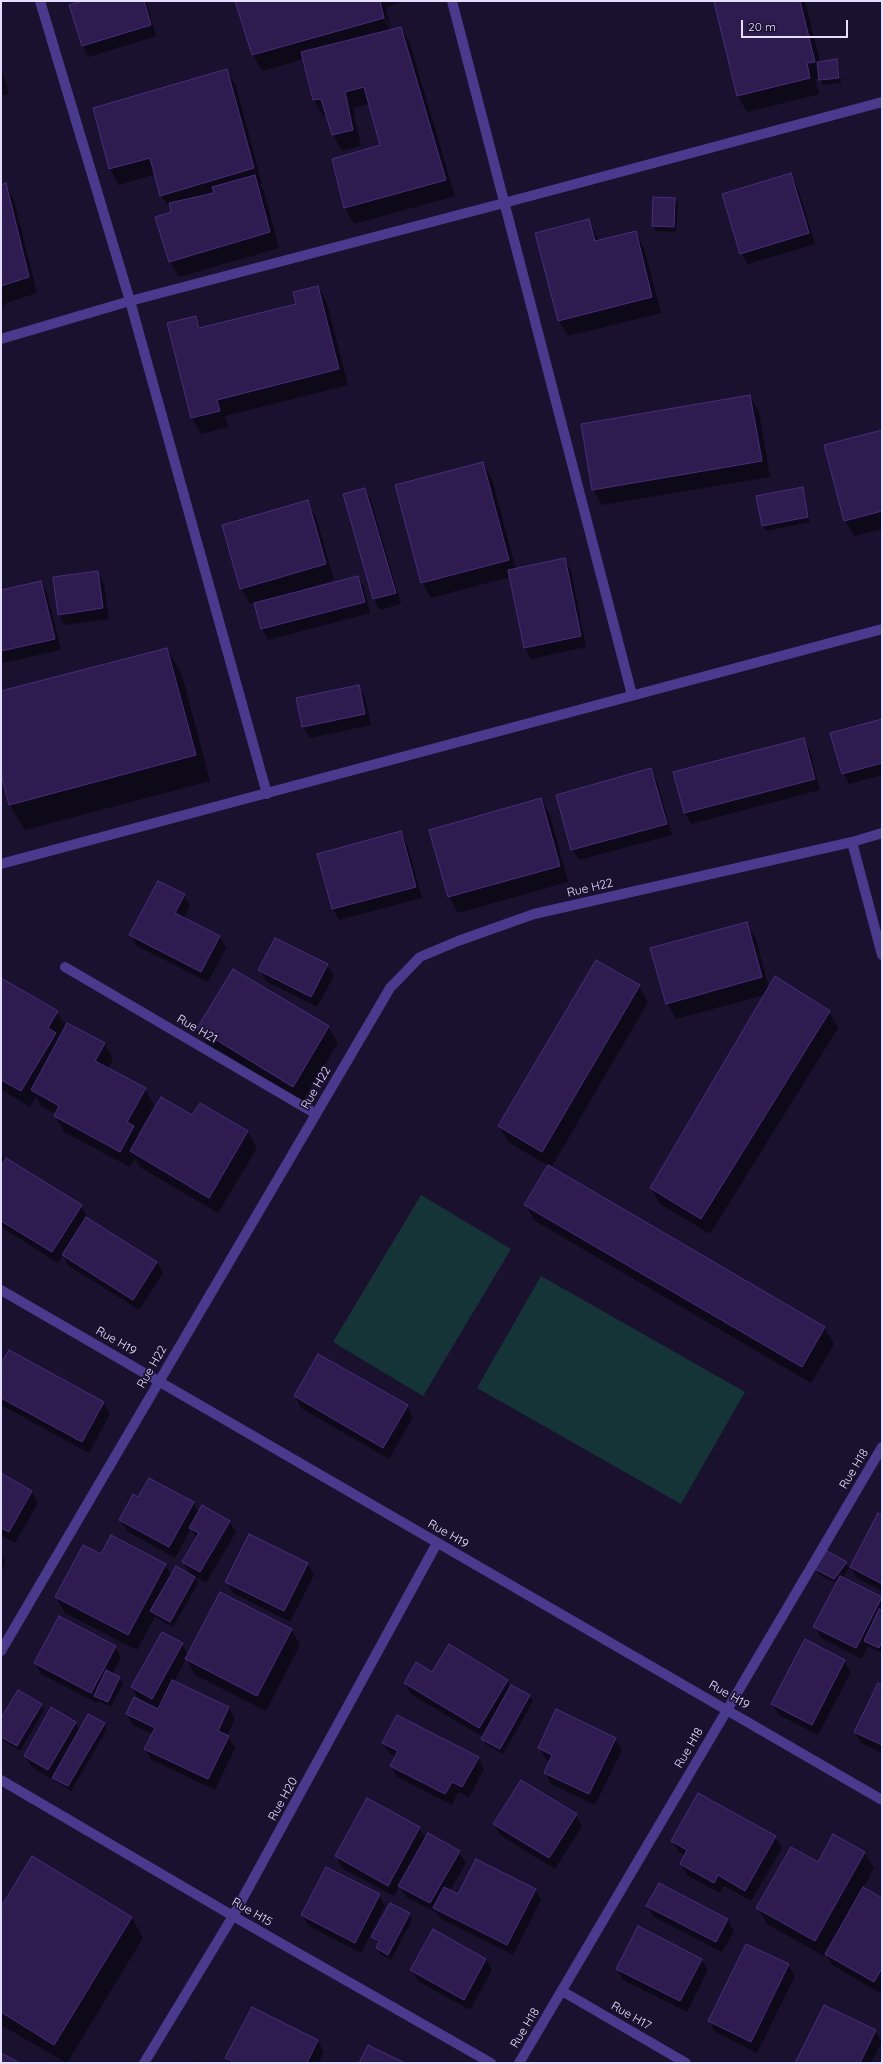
<!DOCTYPE html>
<style>
body{margin:0}
#map{position:relative;width:883px;height:2064px;overflow:hidden;background:#1a112e;font-family:Quicksand,sans-serif}
canvas{display:block}
.frame{position:absolute;inset:0;border:2px solid #e6deff;pointer-events:none}
.scale{position:absolute;left:741px;top:20px;width:107px;height:18px;box-sizing:border-box;border:2px solid #e6deff;border-top:0;padding-left:5px;font-size:12px;line-height:14px;white-space:nowrap;color:#e6deff;-webkit-text-stroke:3px #1a112e;paint-order:stroke}
</style>
<div id="map">
<canvas width="883" height="2064"></canvas>
<div class="frame"></div>
<div class="scale">20 m</div>
</div>
<script>
const g = document.querySelector('canvas').getContext('2d');
g.lineJoin = 'round';
function paint(path, color) {
  g.fillStyle = color;
  g.fill(path, 'evenodd');
}
function toPath(rows) {
  const path = new Path2D();
  for (const r of rows) {
    path.moveTo(r[0], r[1]);
    for (let i = 2; i < r.length; i += 2) path.lineTo(r[i], r[i + 1]);
  }
  return path;
}
function trace(path, color, width, dash) {
  g.strokeStyle = color;
  g.lineWidth = width;
  g.lineCap = dash ? 'butt' : 'round';
  g.setLineDash(dash || []);
  g.stroke(path);
}
function drawText(font, color, halo, rows, align = 'center') {
  g.font = font + ' Quicksand,sans-serif';
  g.lineWidth = 3.5;
  g.setLineDash([]);
  g.textBaseline = 'middle';
  g.strokeStyle = halo;
  g.fillStyle = color;
  for (const [text, x, y, turn = 0] of rows) {
    g.save();
    g.translate(x, y);
    g.rotate((+turn || 0) * Math.PI / 180);
    g.textAlign = isNaN(turn) ? turn : align;
    if (halo) g.strokeText(text, 0, 0);
    g.fillText(text, 0, 0);
    g.restore();
  }
}
paint(toPath([
 [421,1195,511,1249,423,1396,333,1342],
 [541,1276,745,1392,681,1504,477,1388]
]), '#143438');
paint(toPath([
 [86,1,146,1,156,36,89,57,83,46],
 [236,1,405,1,386,7,391,29,382,13,381,14,390,30,401,28,410,44,455,196,354,224,345,208,333,160,382,146,370,104,353,108,361,146,342,151,333,135,327,115,323,116,314,100,304,59,262,71,253,55],
 [722,1,805,1,820,62,836,60,839,65,841,83,823,85,820,78,815,79,819,94,747,112,738,96],
 [1,67,9,94,1,96],
 [226,70,236,86,262,184,260,184,264,192,279,248,179,277,170,261,172,211,161,195,156,174,119,185,110,169],
 [790,174,797,185,815,244,748,264,741,253],
 [5,184,14,200,37,293,6,303,1,310,1,186],
 [675,199,678,204,676,232,656,231,653,226],
 [589,221,599,241,635,232,644,248,661,313,568,336,559,321],
 [318,287,327,303,348,385,225,416,228,427,201,434,192,418,168,324,195,317,202,328,297,305],
 [750,396,759,412,770,477,602,505,593,489],
 [882,431,882,529,854,536,845,521],
 [483,463,492,479,516,570,564,559,571,570,586,647,531,659,525,648,510,577,431,598,422,582],
 [802,488,805,494,810,522,766,531,763,525],
 [365,489,371,500,401,604,380,610,374,599,344,495],
 [307,501,316,517,334,580,301,590,301,592,358,577,364,588,370,613,268,640,262,629,255,603,250,604,241,588],
 [98,572,104,584,109,619,65,625,59,614],
 [41,582,47,593,61,650,3,663,1,660,1,591],
 [167,649,182,675,210,781,25,830,10,805,1,770,1,692],
 [358,686,365,697,371,725,310,738,303,727],
 [882,720,882,775,849,784,843,773],
 [803,739,810,750,820,790,691,824,685,813],
 [651,770,657,781,672,835,579,860,572,849],
 [541,799,550,815,568,882,458,913,449,897,430,830],
 [401,833,407,844,422,898,339,920,333,909,319,855],
 [184,895,190,906,184,918,220,937,226,948,208,982,137,946,130,935],
 [746,923,756,939,769,988,829,1012,838,1028,710,1234,660,1204,651,1188,765,995,676,1019,667,1003],
 [327,965,334,976,317,1007,266,981,260,970],
 [233,970,328,1027,338,1043,302,1102,207,1044,198,1028],
 [1,979,57,1012,66,1027,104,1043,113,1059,108,1069,145,1089,154,1105,138,1134,139,1137,193,1116,200,1104,248,1132,257,1148,218,1213,140,1167,135,1158,130,1167,64,1132,55,1116,56,1114,41,1106,36,1097,30,1107,1,1089],
 [639,986,648,1002,551,1168,825,1328,834,1344,811,1383,535,1221,525,1205,549,1166,508,1142,499,1126],
 [1,1153,5,1161,81,1206,87,1217,86,1219,157,1262,163,1273,139,1310,69,1266,63,1256,58,1263,1,1227],
 [319,1355,407,1406,413,1417,389,1459,301,1408,295,1396],
 [1,1366,104,1403,110,1414,89,1453,1,1405],
 [1,1474,32,1492,38,1503,15,1543,1,1535],
 [139,1499,193,1503,199,1513,229,1521,236,1532,206,1583,193,1575,198,1583,173,1627,155,1617,137,1650,65,1613,56,1597,101,1556,165,1565,172,1575,191,1575,183,1562,197,1539,191,1529,175,1558,127,1531,120,1520],
 [882,1517,882,1591,857,1578,851,1567],
 [250,1535,308,1564,314,1575,290,1622,233,1593,226,1582],
 [1,1553,6,1563,1,1572],
 [846,1563,849,1568,842,1578,882,1599,882,1653,868,1646,862,1659,821,1638,815,1627,837,1583,819,1575,816,1569],
 [291,1629,300,1645,266,1711,195,1675,186,1659,174,1682,229,1708,235,1719,227,1736,235,1748,215,1790,152,1760,145,1749,153,1734,133,1725,127,1714,139,1701,132,1687,182,1644,188,1654],
 [115,1647,121,1658,112,1674,120,1678,123,1683,111,1707,98,1701,97,1703,41,1674,35,1663],
 [844,1661,851,1672,818,1735,779,1715,772,1704],
 [432,1674,507,1680,510,1686,530,1696,533,1701,503,1754,485,1744,483,1737,411,1694,405,1683],
 [882,1686,882,1753,861,1743,855,1732],
 [41,1705,44,1710,20,1751,1,1739,1,1720],
 [75,1722,80,1731,104,1724,107,1729,71,1791,32,1767,25,1756],
 [615,1739,622,1750,595,1805,551,1784,545,1773,550,1762,546,1759,539,1748],
 [383,1743,478,1758,484,1769,469,1797,458,1792,452,1805,397,1777,391,1766,396,1757,390,1754],
 [368,1799,419,1828,426,1839,459,1852,466,1863,450,1891,459,1896,535,1889,541,1900,513,1955,441,1919,437,1913,406,1897,400,1886,394,1896,342,1868,336,1856],
 [576,1815,582,1826,555,1869,500,1835,494,1824],
 [775,1837,782,1848,751,1901,724,1886,720,1893,687,1875,681,1864,685,1856,679,1852,672,1841],
 [864,1852,874,1868,863,1888,882,1899,882,1989,880,1993,832,1965,826,1954,824,1956,767,1924,758,1908,818,1863],
 [32,1858,132,1918,143,1938,67,2063,1,2025,1,1909],
 [379,1895,385,1906,361,1953,309,1926,302,1915],
 [647,1906,728,1920,734,1931,722,1952,654,1917],
 [409,1914,412,1920,391,1960,380,1954,377,1948,379,1944,373,1937],
 [486,1959,492,1970,470,2010,418,1981,411,1970],
 [701,1959,708,1970,687,2012,623,1980,617,1969],
 [788,1965,795,1976,757,2053,715,2032,709,2021],
 [252,2008,318,2041,324,2052,318,2063,229,2063,226,2058],
 [875,2031,882,2042,871,2063,796,2063],
 [194,2060,199,2063,193,2063]
]), '#0007');
const building = toPath([
 [82,1,144,1,151,25,82,46,69,5,82,1],
 [235,1,380,1,384,18,252,55,235,1],
 [718,1,800,1,815,62,807,63,810,78,737,96,714,2,718,1],
 [401,27,446,180,344,208,332,159,380,145,364,87,345,92,353,130,332,135,321,99,313,100,301,52,401,27],
 [837,59,839,78,819,80,817,62,837,59],
 [227,69,254,168,160,196,150,158,109,169,93,108,227,69],
 [791,173,809,233,740,254,722,194,791,173],
 [255,175,270,232,169,262,155,217,171,212,169,203,214,193,212,187,255,175],
 [6,183,29,277,1,286,1,185,6,183],
 [653,197,675,198,674,227,652,226,653,197],
 [589,219,595,241,636,231,652,297,558,321,535,233,589,219],
 [318,286,339,369,217,400,220,411,191,418,167,323,196,316,199,328,296,304,293,292,318,286],
 [750,395,762,461,592,490,581,424,750,395],
 [882,430,882,511,844,521,824,445,882,430],
 [483,462,509,560,421,583,395,485,483,462],
 [803,487,808,517,762,526,756,496,803,487],
 [365,488,396,593,373,599,343,494,365,488],
 [308,500,326,564,240,589,222,525,308,500],
 [565,558,581,636,524,648,508,570,565,558],
 [98,571,103,608,58,615,53,577,98,571],
 [358,576,365,602,261,629,254,603,358,576],
 [41,581,55,639,1,651,1,590,41,581],
 [167,648,196,755,9,805,1,774,1,691,167,648],
 [359,685,365,714,302,727,296,698,359,685],
 [882,719,882,763,842,774,830,733,882,719],
 [804,738,815,779,684,813,673,772,804,738],
 [651,768,667,824,571,850,556,795,651,768],
 [541,798,560,866,448,897,429,830,541,798],
 [401,831,416,887,332,909,317,854,401,831],
 [158,881,185,894,175,913,220,936,201,972,129,935,158,881],
 [747,922,762,977,666,1004,650,948,747,922],
 [275,938,328,964,311,997,258,970,275,938],
 [596,960,640,985,542,1152,498,1126,596,960],
 [233,969,329,1026,293,1087,197,1028,233,969],
 [775,976,830,1011,701,1219,650,1188,775,976],
 [1,978,58,1011,48,1028,56,1033,21,1091,1,1080,1,978],
 [67,1023,105,1043,95,1061,146,1088,127,1122,134,1126,120,1152,54,1116,59,1106,31,1090,67,1023],
 [161,1097,192,1115,200,1103,248,1131,209,1198,130,1151,161,1097],
 [6,1158,82,1205,52,1252,1,1221,1,1166,6,1158],
 [548,1165,825,1327,802,1367,524,1205,548,1165],
 [86,1217,157,1262,133,1300,62,1255,86,1217],
 [9,1350,104,1402,82,1442,1,1398,1,1363,9,1350],
 [318,1354,408,1405,383,1448,294,1396,318,1354],
 [1,1473,32,1491,9,1532,1,1528,1,1473],
 [149,1478,194,1502,169,1547,119,1520,133,1494,138,1497,149,1478],
 [202,1505,230,1521,200,1572,182,1562,199,1533,189,1528,202,1505],
 [878,1513,882,1516,882,1584,850,1567,878,1513],
 [249,1534,308,1563,284,1611,225,1582,249,1534],
 [111,1535,166,1564,128,1635,55,1597,83,1545,101,1554,111,1535],
 [827,1551,847,1562,834,1579,815,1569,827,1551],
 [176,1566,195,1577,170,1622,150,1611,176,1566],
 [840,1576,882,1597,856,1648,813,1627,840,1576],
 [220,1592,292,1629,257,1696,185,1659,220,1592],
 [879,1609,882,1611,882,1641,879,1648,864,1641,879,1609],
 [59,1616,116,1646,91,1693,34,1663,59,1616],
 [162,1632,183,1643,152,1699,131,1687,162,1632],
 [805,1639,845,1660,812,1725,771,1704,805,1639],
 [449,1644,508,1680,479,1728,404,1683,416,1662,432,1672,449,1644],
 [106,1670,120,1677,108,1702,94,1696,106,1670],
 [172,1680,229,1707,218,1731,229,1736,208,1779,144,1749,155,1728,126,1714,134,1697,158,1709,172,1680],
 [878,1683,882,1685,882,1745,854,1732,878,1683],
 [511,1685,530,1695,500,1749,481,1739,511,1685],
 [18,1690,42,1704,17,1746,1,1737,1,1718,18,1690],
 [51,1707,76,1722,48,1770,24,1756,51,1707],
 [556,1709,616,1738,589,1794,544,1773,552,1755,538,1748,556,1709],
 [88,1714,105,1723,68,1786,52,1778,88,1714],
 [397,1715,479,1757,462,1787,452,1782,445,1794,390,1766,398,1751,382,1743,397,1715],
 [521,1780,577,1814,549,1858,493,1824,521,1780],
 [698,1793,776,1836,745,1891,718,1875,714,1883,680,1864,687,1850,671,1841,698,1793],
 [367,1798,420,1827,388,1886,335,1856,367,1798],
 [428,1833,460,1851,430,1903,398,1886,428,1833],
 [833,1834,865,1852,815,1941,756,1908,791,1847,818,1862,833,1834],
 [32,1856,132,1917,54,2045,1,2012,1,1907,32,1856],
 [476,1859,536,1889,507,1945,433,1908,444,1887,458,1894,476,1859],
 [326,1867,380,1894,355,1943,301,1915,326,1867],
 [659,1883,728,1919,716,1942,646,1906,659,1883],
 [863,1887,882,1898,882,1968,874,1982,825,1954,863,1887],
 [390,1903,410,1913,388,1955,376,1948,379,1941,371,1937,390,1903],
 [638,1926,702,1959,680,2001,616,1969,638,1926],
 [433,1929,486,1959,464,2000,410,1970,433,1929],
 [746,1944,789,1964,751,2042,708,2021,746,1944],
 [824,2005,876,2030,860,2063,795,2063,824,2005],
 [252,2007,318,2040,307,2063,235,2063,225,2058,252,2007],
 [368,2045,405,2063,359,2063,368,2045],
 [1,2053,20,2063,1,2063,1,2053]
]);
paint(building, '#2e1c50');
trace(building, '#482d7d', 1);
trace(toPath([
 [40,1,130,301,267,794],
 [452,1,632,695],
 [1,339,130,301,504,203,882,102],
 [852,842,882,955],
 [1,864,882,629],
 [65,967,316,1114],
 [1,1290,882,1800],
 [1,1651,390,988,420,957,458,941,534,914,852,842,882,833],
 [1,1780,233,1916,491,2063],
 [562,1991,686,2063],
 [144,2063,233,1916,437,1543],
 [519,2063,882,1447]
]), '#493a8e', 10);
drawText('12px', '#e6deff', '#1a112e', [
 ["Rue H22",590,888,-13],
 ["Rue H21",197,1029,30],
 ["Rue H22",316,1088,-60],
 ["Rue H19",116,1341,30],
 ["Rue H22",152,1367,-60],
 ["Rue H18",854,1469,-59],
 ["Rue H19",448,1534,30],
 ["Rue H19",729,1695,30],
 ["Rue H18",689,1748,-60],
 ["Rue H20",283,1799,-61],
 ["Rue H15",252,1912,30],
 ["Rue H17",631,2016,30],
 ["Rue H18",525,2028,-59]
]);
</script>
